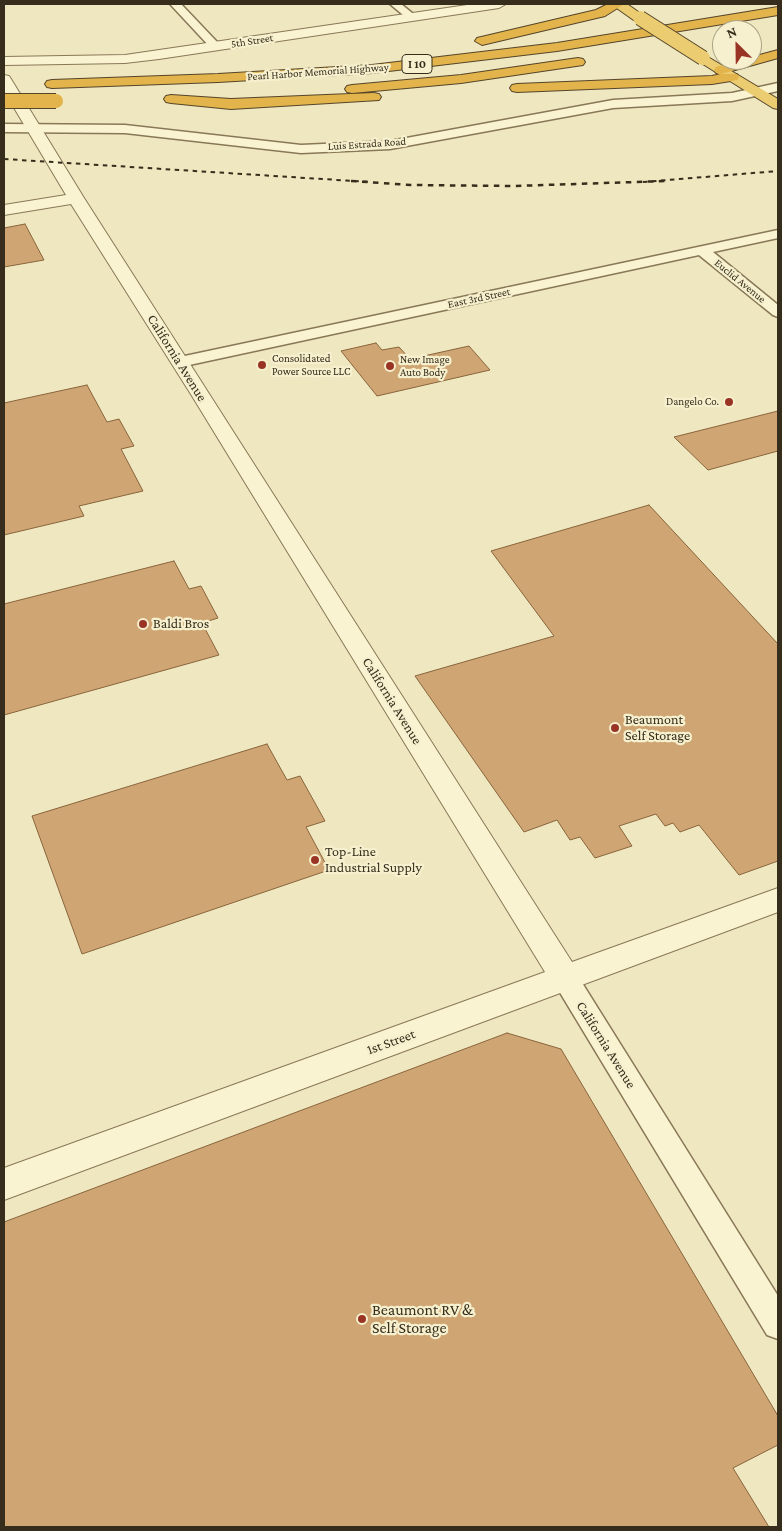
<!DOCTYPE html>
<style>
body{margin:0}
#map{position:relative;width:782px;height:1531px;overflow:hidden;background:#efe7bf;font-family:"Crimson Pro",serif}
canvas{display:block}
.frame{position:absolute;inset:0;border:5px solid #372d1c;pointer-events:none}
.north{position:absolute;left:712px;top:20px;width:50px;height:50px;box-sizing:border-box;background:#f6f0ce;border:1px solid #aaa287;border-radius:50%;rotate:337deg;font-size:14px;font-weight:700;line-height:20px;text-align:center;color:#372d1c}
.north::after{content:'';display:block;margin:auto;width:18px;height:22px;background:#993425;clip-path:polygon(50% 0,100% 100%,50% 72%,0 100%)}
</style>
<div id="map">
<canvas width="782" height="1531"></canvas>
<div class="frame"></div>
<div class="north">N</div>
</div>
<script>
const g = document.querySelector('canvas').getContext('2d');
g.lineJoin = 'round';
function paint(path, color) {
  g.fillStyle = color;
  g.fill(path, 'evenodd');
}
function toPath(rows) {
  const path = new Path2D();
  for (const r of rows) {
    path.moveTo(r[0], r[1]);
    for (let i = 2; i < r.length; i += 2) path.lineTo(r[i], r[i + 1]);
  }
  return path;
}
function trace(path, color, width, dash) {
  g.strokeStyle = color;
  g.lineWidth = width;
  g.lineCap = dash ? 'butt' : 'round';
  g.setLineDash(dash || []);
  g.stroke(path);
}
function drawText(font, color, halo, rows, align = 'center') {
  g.font = font + ' "Crimson Pro",serif';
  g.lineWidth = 4.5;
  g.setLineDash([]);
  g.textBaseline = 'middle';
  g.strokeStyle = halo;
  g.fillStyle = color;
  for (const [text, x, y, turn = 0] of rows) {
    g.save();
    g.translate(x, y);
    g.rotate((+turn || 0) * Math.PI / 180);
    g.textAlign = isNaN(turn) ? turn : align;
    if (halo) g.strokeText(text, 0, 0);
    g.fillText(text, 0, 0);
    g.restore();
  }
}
const building = toPath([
 [25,224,44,260,4,267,4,228,25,224],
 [376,343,382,350,399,347,410,359,469,346,490,370,377,396,341,351,376,343],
 [87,385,107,422,119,419,134,446,121,449,143,491,79,506,84,516,4,535,4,403,87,385],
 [778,411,778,451,708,470,674,437,778,411],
 [649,505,778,644,778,861,739,875,699,825,680,832,673,823,665,826,656,814,619,826,632,846,595,858,580,837,570,840,557,820,524,832,415,676,554,636,491,551,649,505],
 [174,561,189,589,201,586,218,618,202,623,219,655,4,715,4,604,174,561],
 [267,744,287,780,300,776,325,821,306,827,329,870,82,954,32,816,267,744],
 [507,1033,561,1049,778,1416,778,1445,733,1468,769,1527,4,1527,4,1222,507,1033]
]);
paint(building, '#cfa673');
trace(building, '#88643c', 1);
const minor = toPath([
 [170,4,181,4,219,44,221,46,219,48,211,48,170,4],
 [390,4,401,4,417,17,412,20,408,19,390,4],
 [778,83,778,91,732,101,613,108,390,149,301,153,125,133,4,132,4,124,125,125,301,145,390,141,613,100,732,93,778,83],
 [778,230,778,238,713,252,778,305,778,317,773,315,699,255,180,367,174,365,172,362,174,359,180,357,778,230],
 [565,967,574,970,778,1296,778,1339,767,1335,556,986,552,978,556,970,565,967]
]);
const tertiary = toPath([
 [474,4,506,4,499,8,159,59,125,63,4,65,4,57,125,55,474,4],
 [4,75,9,76,11,79,84,198,572,962,778,888,778,912,4,1200,4,1168,545,972,192,396,71,204,4,215,4,205,66,195,4,91,4,75]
]);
const trunk = toPath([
 [611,4,627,4,647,18,645,21,635,21,611,4],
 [703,54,778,99,778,109,773,108,698,61,696,58,698,55,703,54]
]);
const motorway = toPath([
 [608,4,624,4,605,16,482,45,475,41,477,38,596,10,608,4],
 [778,7,778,15,557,51,372,73,218,82,52,88,47,87,45,84,47,81,52,80,218,74,372,65,557,43,778,7],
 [778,50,778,58,721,74,737,74,739,77,737,80,712,84,517,92,512,91,510,88,512,85,517,84,712,76,721,74,716,73,714,70,716,67,741,60,752,60,752,57,778,50],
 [578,58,583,59,585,62,583,65,461,83,352,93,347,92,345,89,347,86,352,85,461,75,578,58],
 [374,93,379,94,381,97,379,100,231,109,171,103,166,102,164,99,166,96,171,95,231,99,374,93]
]);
trace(minor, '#887857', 3);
trace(tertiary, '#887857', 2);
trace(trunk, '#55452b', 2);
trace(motorway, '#55452b', 2);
paint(minor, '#faf3d2');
paint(tertiary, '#faf3d2');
paint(trunk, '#ebcc70');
paint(motorway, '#e2b44b');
trace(toPath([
 [4,159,370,182],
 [643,182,778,171]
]), '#372d1c', 2, [4.5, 4.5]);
trace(toPath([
 [351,181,411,185,514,186,666,181]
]), '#372d1c', 2.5, [5.5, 5.5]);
const trunkBridge = toPath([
 [640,18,703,58]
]);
const motorwayBridge = toPath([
 [4,101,56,101]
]);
trace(trunkBridge, '#55452b', 16, []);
trace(motorwayBridge, '#55452b', 16, []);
trace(trunkBridge, '#ebcc70', 14);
trace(motorwayBridge, '#e2b44b', 14);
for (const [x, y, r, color] of [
 [262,365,5,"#993425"],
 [390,366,5,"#993425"],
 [729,402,5,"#993425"],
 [143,624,5,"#993425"],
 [615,728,5,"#993425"],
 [315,860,5,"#993425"],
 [362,1319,5,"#993425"]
]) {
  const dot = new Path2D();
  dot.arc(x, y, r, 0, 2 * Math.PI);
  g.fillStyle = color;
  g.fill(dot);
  trace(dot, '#f6f0ce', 2);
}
drawText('11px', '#372d1c', '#f6f0ce', [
 ["5th Street",252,41,-9],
 ["Pearl Harbor Memorial Highway",318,72,-4],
 ["Luis Estrada Road",367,144,-4],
 ["Euclid Avenue",740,281,39],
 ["East 3rd Street",479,298,-12]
]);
drawText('11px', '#372d1c', '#f6f0ce', [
 ["Consolidated",272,359],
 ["Power Source LLC",272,372],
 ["New Image",400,360],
 ["Auto Body",400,373],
 ["Dangelo Co.",719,402,"right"]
], 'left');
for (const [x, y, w] of [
 [417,64,30]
]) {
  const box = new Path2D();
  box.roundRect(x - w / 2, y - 9.5, w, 19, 4);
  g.fillStyle = '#f6f0ce';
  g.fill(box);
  trace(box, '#372d1c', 1);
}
drawText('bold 12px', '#372d1c', null, [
 ["I 10",417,64]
]);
drawText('14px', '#372d1c', '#f6f0ce', [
 ["California Avenue",177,358,58],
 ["California Avenue",392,701,58],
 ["1st Street",391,1042,-20],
 ["California Avenue",606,1045,58]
]);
drawText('14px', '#372d1c', '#f6f0ce', [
 ["Baldi Bros",153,624],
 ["Beaumont",625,720],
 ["Self Storage",625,736],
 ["Top-Line",325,852],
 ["Industrial Supply",325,868]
], 'left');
drawText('16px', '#372d1c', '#f6f0ce', [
 ["Beaumont RV &",372,1310],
 ["Self Storage",372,1328]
], 'left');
</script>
